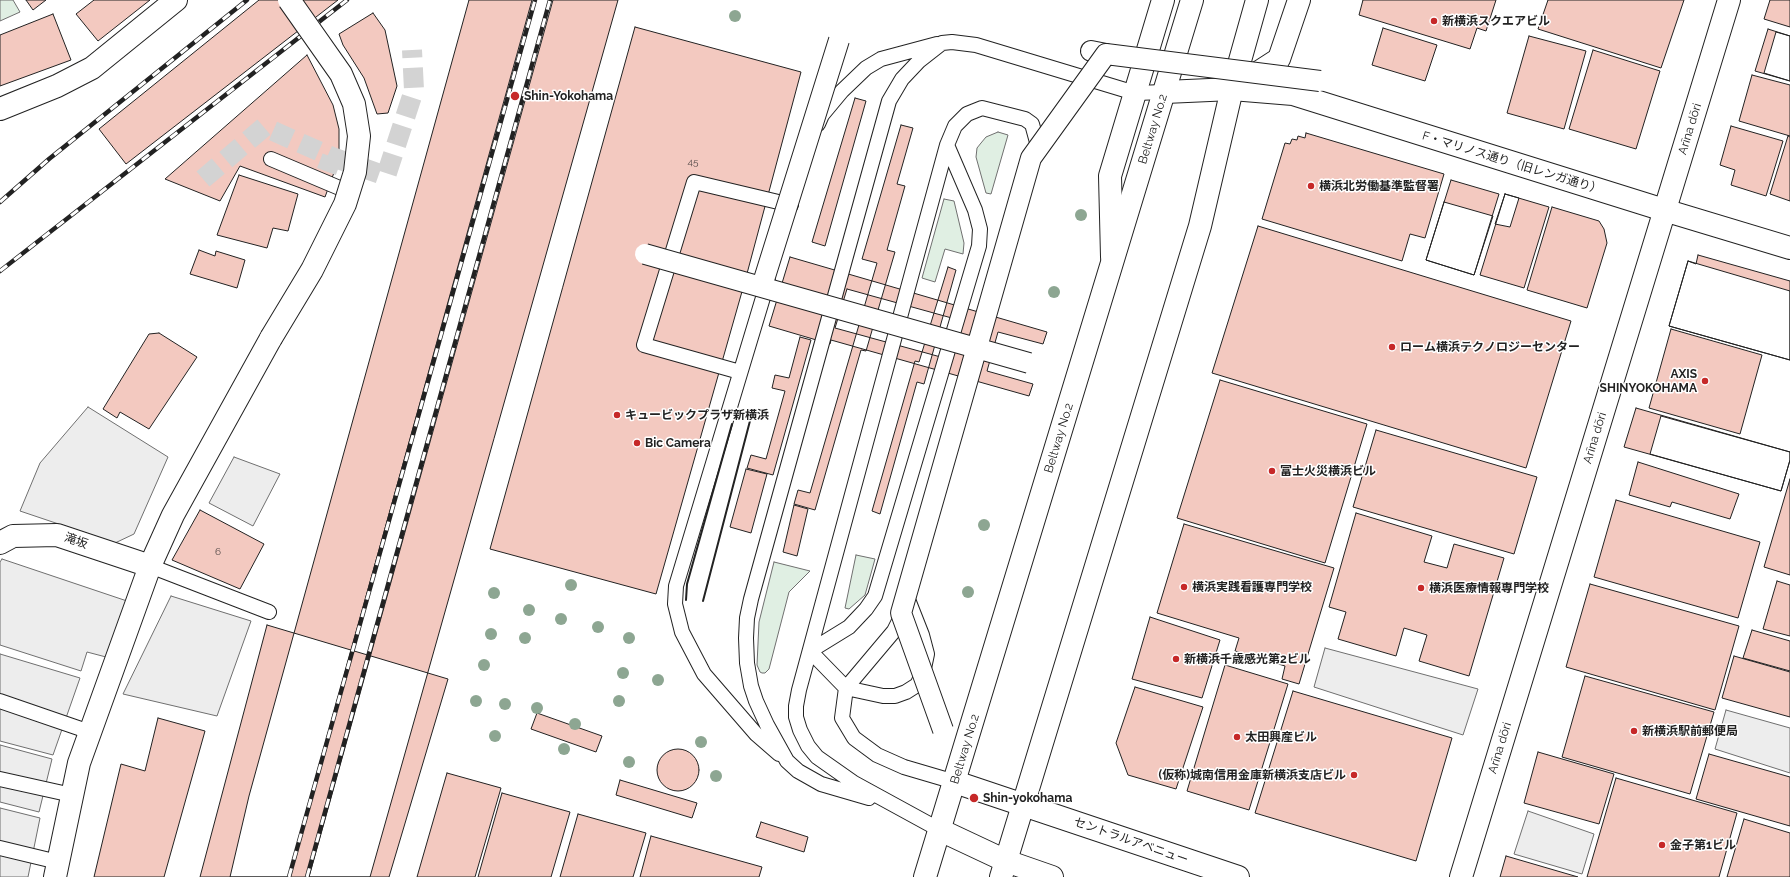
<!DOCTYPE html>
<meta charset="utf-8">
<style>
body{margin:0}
canvas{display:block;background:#fff}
</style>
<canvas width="1790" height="877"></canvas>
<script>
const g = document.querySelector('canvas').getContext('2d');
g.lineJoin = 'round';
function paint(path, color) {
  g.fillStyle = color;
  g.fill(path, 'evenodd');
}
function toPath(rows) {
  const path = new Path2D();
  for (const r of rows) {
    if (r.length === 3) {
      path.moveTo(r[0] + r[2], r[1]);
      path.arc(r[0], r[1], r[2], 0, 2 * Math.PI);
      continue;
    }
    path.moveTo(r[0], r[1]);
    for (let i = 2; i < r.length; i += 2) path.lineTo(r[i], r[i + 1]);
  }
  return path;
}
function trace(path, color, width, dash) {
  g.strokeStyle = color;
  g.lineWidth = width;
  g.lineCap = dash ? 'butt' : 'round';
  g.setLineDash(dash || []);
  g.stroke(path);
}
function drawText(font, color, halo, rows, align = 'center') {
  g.font = font + ' Raleway,"Noto Sans JP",sans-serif';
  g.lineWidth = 3;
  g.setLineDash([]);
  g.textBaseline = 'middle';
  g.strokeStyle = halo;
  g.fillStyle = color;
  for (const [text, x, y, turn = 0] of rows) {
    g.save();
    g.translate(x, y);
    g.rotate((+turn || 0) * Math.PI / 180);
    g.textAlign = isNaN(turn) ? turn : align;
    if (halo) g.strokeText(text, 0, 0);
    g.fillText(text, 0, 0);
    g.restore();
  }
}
const green = toPath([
 [0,0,13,0,20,12,0,21,0,0],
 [998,132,1008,135,991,194,986,193,976,157,977,148,981,143,986,137,998,132],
 [944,199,954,201,964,243,963,254,945,249,935,282,922,278,944,199],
 [856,555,875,559,865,595,849,609,845,608,856,555],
 [774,562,810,571,789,592,769,669,765,673,762,673,760,672,757,665,759,622,774,562]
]);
paint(green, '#e0efe3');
trace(green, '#6f6f6f', 1);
const parking = toPath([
 [88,407,168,457,134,534,115,543,20,511,40,463,88,407],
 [234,457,280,474,253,526,209,503,234,457],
 [2,559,127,601,106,657,87,652,81,671,0,645,0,562,2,559],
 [171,596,251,621,217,716,123,694,171,596],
 [1325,648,1478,689,1463,735,1314,687,1325,648],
 [0,654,80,678,53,755,0,741,0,654],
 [1726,710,1790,728,1790,773,1715,749,1726,710],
 [0,745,52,759,39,812,0,802,0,745],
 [0,808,40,818,28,877,0,877,0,808],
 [1528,811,1594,834,1582,874,1514,854,1528,811]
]);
paint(parking, '#ededed');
trace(parking, '#6f6f6f', 1);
const building = toPath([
 [26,0,46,0,33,10,26,0],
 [94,0,150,0,98,41,76,14,94,0],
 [259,0,338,0,126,164,99,129,259,0],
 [469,0,532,0,288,877,230,877,249,796,469,0],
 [553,0,618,0,370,877,309,877,553,0],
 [1363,0,1496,0,1486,31,1477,28,1470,49,1359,15,1363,0],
 [1548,0,1684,0,1661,68,1538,29,1548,0],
 [1770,0,1790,0,1790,27,1764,19,1770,0],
 [373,13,385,30,397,86,388,113,377,114,364,78,343,45,339,34,373,13],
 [53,14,71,60,0,86,0,35,53,14],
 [635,27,801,72,745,281,656,594,490,549,635,27],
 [1383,28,1437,45,1425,81,1372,65,1383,28],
 [1768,29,1790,36,1790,81,1755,71,1768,29],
 [1776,32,1790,36,1790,81,1764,73,1776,32],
 [1529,36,1586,51,1564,129,1507,113,1529,36],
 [1593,50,1660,71,1636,149,1569,129,1593,50],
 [307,55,333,105,339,129,339,159,325,197,240,166,220,201,165,179,307,55],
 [1752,75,1790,85,1790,136,1739,121,1752,75],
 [855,98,866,101,825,246,812,242,855,98],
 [901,125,913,128,897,184,905,186,887,250,895,252,866,351,861,350,815,510,794,504,798,490,810,493,877,263,862,259,901,125],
 [1731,126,1783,141,1766,196,1731,185,1735,170,1720,165,1731,126],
 [1306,133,1444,174,1425,238,1410,234,1402,261,1262,219,1285,143,1290,144,1292,139,1297,140,1298,136,1305,138,1306,133],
 [1788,136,1790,137,1790,201,1770,194,1788,136],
 [239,175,298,194,288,231,273,228,267,248,217,235,239,175],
 [1451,180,1499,194,1474,275,1426,260,1451,180],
 [1505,194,1549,207,1524,288,1480,275,1505,194],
 [1505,194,1519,198,1510,227,1495,224,1505,194],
 [1444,202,1493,216,1474,275,1426,260,1444,202],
 [1552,207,1599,221,1604,229,1607,243,1587,308,1527,290,1552,207],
 [1258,226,1571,321,1526,468,1212,373,1258,226],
 [199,250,215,256,216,251,245,260,237,288,190,274,199,250],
 [1698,255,1790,281,1790,360,1669,326,1688,261,1696,264,1698,255],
 [790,257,1047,332,1043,344,998,332,987,371,1033,384,1029,396,831,340,830,344,769,326,790,257],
 [847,289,959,320,948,359,835,328,847,289],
 [1688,261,1790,291,1790,360,1669,326,1688,261],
 [948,267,956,270,924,384,917,382,880,514,872,511,915,361,919,362,948,267],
 [1671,329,1762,355,1740,434,1649,408,1671,329],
 [159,333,197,357,149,429,120,412,117,418,103,409,149,334,159,333],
 [800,337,811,340,773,475,747,468,751,455,766,459,785,391,772,388,775,375,789,378,800,337],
 [1220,380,1367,424,1325,563,1177,518,1220,380],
 [1636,408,1790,452,1790,460,1781,491,1624,447,1636,408],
 [1661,416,1790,452,1790,460,1781,491,1650,454,1661,416],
 [1376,430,1537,477,1514,554,1353,507,1376,430],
 [1638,462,1739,494,1730,519,1672,502,1670,507,1629,495,1638,462],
 [746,469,767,474,751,533,730,527,746,469],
 [1790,479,1790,575,1764,567,1790,479],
 [1616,500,1760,542,1738,618,1594,577,1616,500],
 [794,505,808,509,797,556,783,552,794,505],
 [200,510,264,544,240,589,172,560,200,510],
 [1356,513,1432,536,1424,562,1447,568,1454,544,1504,558,1469,676,1419,661,1427,635,1404,628,1396,656,1338,639,1346,612,1329,607,1356,513],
 [1184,524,1334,568,1299,684,1282,679,1285,666,1235,651,1239,638,1157,613,1184,524],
 [1777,581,1790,585,1790,636,1763,629,1777,581],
 [1590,584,1739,626,1715,710,1566,667,1590,584],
 [1150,617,1220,640,1202,698,1132,679,1150,617],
 [267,625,448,679,389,877,200,877,267,625],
 [1752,630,1790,641,1790,671,1743,658,1752,630],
 [1734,656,1790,672,1790,717,1722,698,1734,656],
 [1225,665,1288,684,1249,810,1187,791,1225,665],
 [1585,676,1714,712,1690,794,1562,757,1585,676],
 [1135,687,1203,707,1176,789,1128,775,1116,743,1135,687],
 [1293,691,1452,738,1416,861,1255,813,1293,691],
 [537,713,602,736,596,752,531,729,537,713],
 [158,718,205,731,164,877,94,877,121,764,145,771,158,718],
 [678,770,21],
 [1538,752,1614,774,1599,824,1524,803,1538,752],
 [1709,754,1790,777,1790,826,1696,799,1709,754],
 [447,773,501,788,475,877,417,877,447,773],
 [1616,778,1737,813,1719,877,1587,877,1616,778],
 [620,780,697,803,692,818,616,795,620,780],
 [502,793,570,812,551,877,478,877,502,793],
 [578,814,646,833,633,877,560,877,578,814],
 [1744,819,1790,833,1790,877,1727,877,1744,819],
 [761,822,808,837,804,852,756,837,761,822],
 [651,836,762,867,759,877,640,877,651,836],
 [1506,856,1578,877,1500,877,1506,856]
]);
paint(building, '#f3c9c0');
trace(building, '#222', 1);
trace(toPath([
 [332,157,386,176,414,90,412,50],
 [203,179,264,127,332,157,324,178]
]), '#d3d3d3', 20, [20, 10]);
const service = toPath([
 [818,124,822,115,842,91,866,68,881,59,937,44],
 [271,159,349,192],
 [768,281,676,586,675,604,682,632,704,674,756,734,779,754],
 [740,372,644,345,694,182,791,205],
 [150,566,269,612],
 [904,611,894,631,846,688,842,718,854,738,877,755,904,767,955,782],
 [810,651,849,627,866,609,875,596,979,246,980,229,975,210,947,145],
 [810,651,846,688,883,696,895,696,906,692,917,685,923,673,927,654,922,635,909,602],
 [0,701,90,732],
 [0,779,72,795],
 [869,798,821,784,798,771,787,761,767,725,756,701,751,686,747,663,746,638,747,618,751,599,889,101,902,79,919,61,942,43,952,42,976,45,1135,93,1165,92],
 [940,830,854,783,817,757,808,746,800,730,796,717,796,706,799,690,912,273,947,145,955,126,967,114,982,108,1025,119,1032,124,1038,146,1036,153],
 [0,848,58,862]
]);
const pedestrian = toPath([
 [1091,51,1106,54]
]);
const minor = toPath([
 [1245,81,1279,59,1299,0],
 [1165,92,1232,89,1293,94,1664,210],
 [0,109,57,86,92,68,176,0],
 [1112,257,1110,176,1163,0],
 [0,543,13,536,57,535,150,566],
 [55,877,79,763,150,566,173,515,271,338]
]);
const tertiary = toPath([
 [1664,210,1790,248],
 [955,782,1238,877],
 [940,830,1006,861,1052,877],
 [1461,877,1729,0]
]);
const primary = toPath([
 [925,877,1192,0],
 [1001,877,1200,226,1232,89,1257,0]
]);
trace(service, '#222', 16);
trace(pedestrian, '#222', 22);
trace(minor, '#222', 24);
trace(tertiary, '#222', 24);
trace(primary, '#222', 24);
trace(service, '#fff', 14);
trace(pedestrian, '#fff', 20);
trace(minor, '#fff', 22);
trace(tertiary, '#fff', 22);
trace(primary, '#fff', 22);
const rail = toPath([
 [0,202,49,159,247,0],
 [0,271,347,0],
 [289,877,535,0],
 [307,877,550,0]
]);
trace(rail, '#222', 4.5);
trace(rail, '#fff', 3, [9]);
const pedestrianBridge = toPath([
 [645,254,1029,363],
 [762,286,839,40],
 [943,730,901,613,1031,158,1106,54,1320,81]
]);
const minorBridge = toPath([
 [271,338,312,270,345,204,355,172,359,136,354,104,341,74,289,0]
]);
trace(pedestrianBridge, '#222', 22, []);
trace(minorBridge, '#222', 24, []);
trace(pedestrianBridge, '#fff', 20);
trace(minorBridge, '#fff', 22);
trace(toPath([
 [686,600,687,584,732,424],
 [703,601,751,417,735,412,734,414]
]), '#222', 2);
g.fillStyle = '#8da692';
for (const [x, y] of [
 [735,16],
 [1081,215],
 [1054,292],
 [984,525],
 [571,585],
 [968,592],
 [494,593],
 [529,610],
 [561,619],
 [598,627],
 [491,634],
 [525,638],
 [629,638],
 [484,665],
 [623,673],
 [658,680],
 [476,701],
 [619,701],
 [505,704],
 [537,708],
 [575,724],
 [495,736],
 [701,742],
 [564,749],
 [629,762],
 [716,776]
]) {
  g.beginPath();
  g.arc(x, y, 6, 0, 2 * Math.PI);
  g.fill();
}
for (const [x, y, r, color] of [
 [1434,21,4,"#c62828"],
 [515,96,5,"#c62828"],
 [1311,186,4,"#c62828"],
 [1392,347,4,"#c62828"],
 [1705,381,4,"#c62828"],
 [617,415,4,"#c62828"],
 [637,443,4,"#c62828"],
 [1272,471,4,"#c62828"],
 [1184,587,4,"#c62828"],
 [1421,588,4,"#c62828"],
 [1176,659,4,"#c62828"],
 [1634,731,4,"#c62828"],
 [1237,737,4,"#c62828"],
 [1354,775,4,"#c62828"],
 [974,798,5,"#c62828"],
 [1662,845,4,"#c62828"]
]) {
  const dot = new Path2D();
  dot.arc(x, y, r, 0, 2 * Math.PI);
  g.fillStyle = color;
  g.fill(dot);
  trace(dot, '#fff', 1.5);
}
drawText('10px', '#564c4a', null, [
 ["45",693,162],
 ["6",218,552]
]);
drawText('bold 12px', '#222', '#fff', [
 ["新横浜スクエアビル",1442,21],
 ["Shin-Yokohama",524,96],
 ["横浜北労働基準監督署",1319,186],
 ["ローム横浜テクノロジーセンター",1400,347],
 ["AXIS",1697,374,"right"],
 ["SHINYOKOHAMA",1697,388,"right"],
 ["キュービックプラザ新横浜",625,415],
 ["Bic Camera",645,443],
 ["富士火災横浜ビル",1280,471],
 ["横浜実践看護専門学校",1192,587],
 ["横浜医療情報専門学校",1429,588],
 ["新横浜千歳感光第2ビル",1184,659],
 ["新横浜駅前郵便局",1642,731],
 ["太田興産ビル",1245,737],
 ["(仮称)城南信用金庫新横浜支店ビル",1346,775,"right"],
 ["Shin-yokohama",983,798],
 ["金子第1ビル",1670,845]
], 'left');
drawText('12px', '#222', '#fff', [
 ["Beltway No.2",1153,129,-73],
 ["Arīna dōri",1690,129,-73],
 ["F・マリノス通り（旧レンガ通り）",1512,163,17],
 ["Beltway No.2",1059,438,-73],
 ["Arīna dōri",1595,438,-73],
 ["滝坂",76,541,19],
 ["Arīna dōri",1500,748,-73],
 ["Beltway No.2",965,749,-73],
 ["セントラルアベニュー",1131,841,19]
]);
</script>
